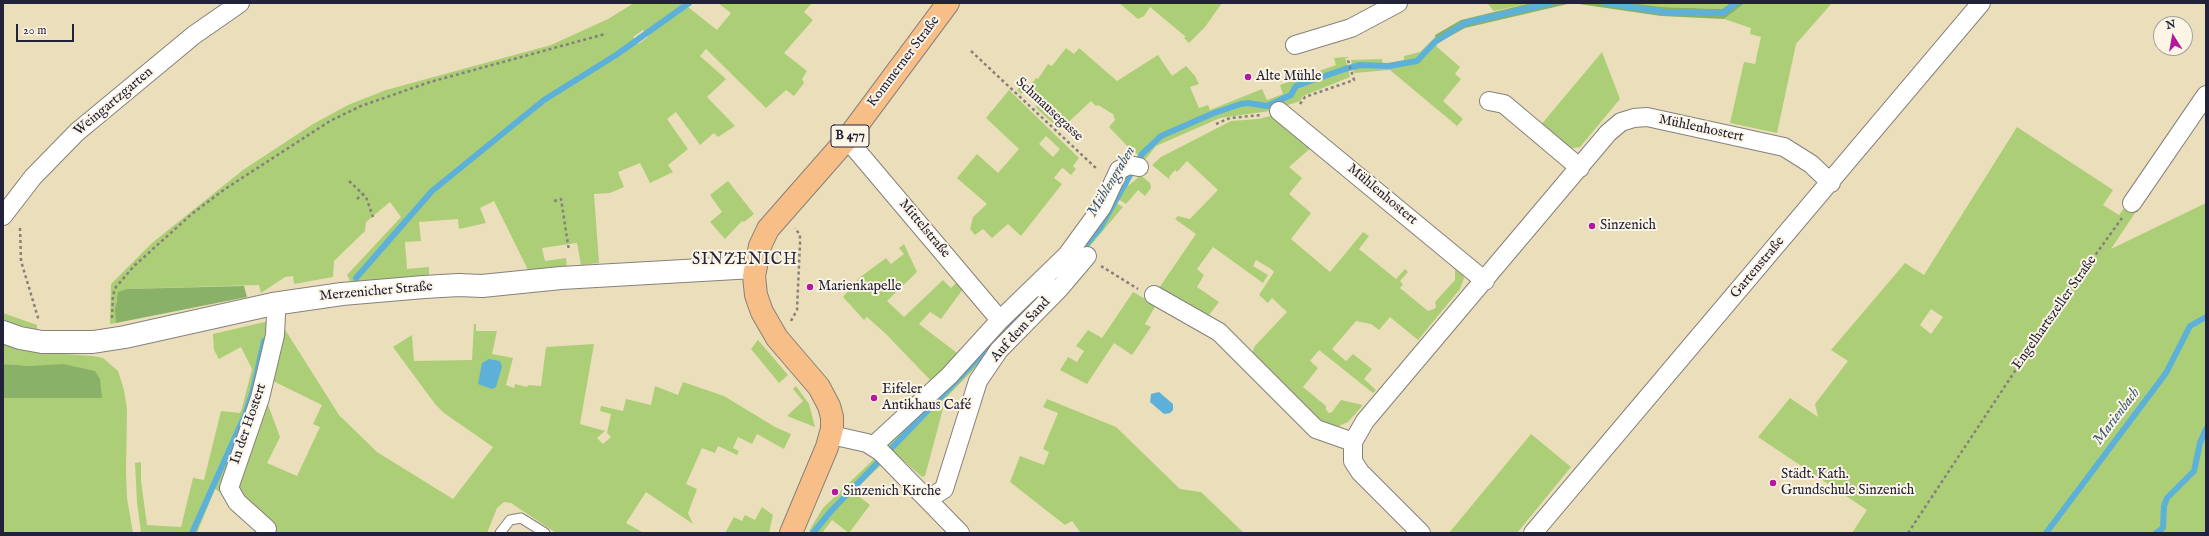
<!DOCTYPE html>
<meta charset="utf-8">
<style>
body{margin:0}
#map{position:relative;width:2209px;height:536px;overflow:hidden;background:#ebdfbb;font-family:"IM FELL English",serif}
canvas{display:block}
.frame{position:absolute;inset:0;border:4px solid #22223b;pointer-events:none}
.north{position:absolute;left:2153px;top:16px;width:40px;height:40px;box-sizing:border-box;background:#fcf5e5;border:1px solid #a5a1a1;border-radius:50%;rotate:349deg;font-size:11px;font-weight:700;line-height:16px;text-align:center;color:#22223b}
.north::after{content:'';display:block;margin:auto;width:14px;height:18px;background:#b5179e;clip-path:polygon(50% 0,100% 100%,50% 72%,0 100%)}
.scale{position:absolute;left:16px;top:24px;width:58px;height:18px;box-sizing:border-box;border:2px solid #22223b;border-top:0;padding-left:5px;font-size:12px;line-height:14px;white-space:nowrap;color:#22223b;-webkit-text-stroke:3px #fcf5e5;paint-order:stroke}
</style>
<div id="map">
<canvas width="2209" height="536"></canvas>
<div class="frame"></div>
<div class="north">N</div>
<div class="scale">20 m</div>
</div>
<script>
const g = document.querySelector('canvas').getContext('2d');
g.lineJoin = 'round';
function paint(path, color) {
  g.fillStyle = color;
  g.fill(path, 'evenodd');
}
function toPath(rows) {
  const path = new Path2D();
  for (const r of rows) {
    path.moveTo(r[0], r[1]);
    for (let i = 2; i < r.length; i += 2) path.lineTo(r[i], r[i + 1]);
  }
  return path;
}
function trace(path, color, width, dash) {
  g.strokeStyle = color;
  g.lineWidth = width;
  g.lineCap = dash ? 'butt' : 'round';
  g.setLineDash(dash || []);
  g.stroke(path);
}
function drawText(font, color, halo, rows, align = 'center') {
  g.font = font + ' "IM FELL English",serif';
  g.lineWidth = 4;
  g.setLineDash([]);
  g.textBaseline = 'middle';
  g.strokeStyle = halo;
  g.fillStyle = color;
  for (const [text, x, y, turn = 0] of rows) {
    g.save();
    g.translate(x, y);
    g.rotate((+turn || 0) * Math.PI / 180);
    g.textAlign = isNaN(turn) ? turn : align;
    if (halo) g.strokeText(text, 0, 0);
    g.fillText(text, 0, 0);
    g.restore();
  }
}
paint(toPath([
 [634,3,693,3,688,7,717,30,731,13,718,3,812,3,804,12,813,20,784,53,807,71,802,79,804,83,794,96,786,90,766,108,706,49,700,56,726,79,707,97,735,126,718,137,714,133,700,145,676,112,667,119,688,149,668,165,673,172,650,183,640,163,618,172,624,187,610,193,594,194,599,263,581,265,577,243,542,248,545,261,566,258,567,267,529,272,494,201,480,208,486,223,459,229,458,219,419,222,421,241,405,242,407,269,429,267,429,279,352,285,347,275,401,217,390,202,366,222,365,231,334,261,333,277,294,284,293,276,285,277,261,293,259,285,127,289,116,300,116,323,110,324,111,284,152,243,243,170,313,124,348,105,386,90,551,45,608,19],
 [643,30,648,37,638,44,633,37],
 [1119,3,1222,3,1205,27,1189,43,1184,38,1186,37,1150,7,1144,16,1138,19],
 [1487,3,1531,3,1494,11],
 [1633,3,1730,3,1722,9,1661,7],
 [1745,3,1832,3,1796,44,1777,133,1730,123,1744,62,1755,64,1761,37,1750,34,1751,28,1724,19],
 [1435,37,1437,47,1460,67,1455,74,1461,79,1443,101,1463,119,1457,126,1390,70,1354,73,1351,60,1382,59,1383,64,1404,60,1404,56,1420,52],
 [1066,48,1074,54,1079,48,1117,81,1158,55,1172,76,1186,66,1195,76,1199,84,1190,87,1199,108,1208,105,1210,110,1262,89,1267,100,1283,94,1280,85,1336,65,1334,58,1345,57,1350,77,1303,96,1300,101,1270,111,1220,118,1156,146,1145,160,1130,149,1109,127,1115,120,1113,114,1098,105,1096,106,1091,101,1060,130,1035,107,1039,104,1025,91,1021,94,1017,90,1021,85,1027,89,1036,78,1038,79,1048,64,1052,66],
 [1602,52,1620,99,1580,147,1567,149,1540,126],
 [1009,90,1079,158,1073,166,1076,169,1071,175,1063,168,1061,169,1054,178,1062,184,1021,236,1008,224,992,238,983,229,975,235,970,229,973,217,987,204,957,178,977,154,998,173,1019,149,986,118],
 [1046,136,1060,149,1053,157,1039,144],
 [1275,115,1313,146,1289,167,1302,178,1289,194,1311,213,1291,239,1330,272,1363,232,1369,236,1359,249,1396,279,1405,269,1408,272,1400,281,1403,284,1400,288,1428,311,1434,309,1436,307,1435,302,1455,280,1455,265,1460,269,1464,278,1460,289,1418,340,1390,317,1379,330,1371,324,1356,321,1332,349,1346,361,1353,354,1372,369,1364,379,1376,390,1373,393,1319,350,1310,361,1318,368,1303,387,1326,406,1326,410,1329,413,1332,412,1341,400,1363,405,1348,422,1339,426,1334,426,1318,419,1252,353,1255,346,1287,312,1272,298,1268,303,1259,295,1274,272,1271,269,1256,260,1253,266,1268,275,1263,283,1213,247,1197,269,1204,275,1197,287,1219,302,1209,315,1159,288,1196,234,1175,219,1178,216,1190,219,1218,190,1187,161,1177,172,1175,170,1169,177,1170,180,1152,165,1161,157,1231,121,1258,119],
 [2017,127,2113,190,2103,205,2119,215,2129,201,2139,207,2111,249,2206,203,2206,533,1852,533,1867,510,1758,437,1790,398,1818,417,1815,404,1848,361,1831,350,1905,263,1924,275],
 [1931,309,1943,317,1931,334,1920,325],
 [1122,174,1132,174,1128,186,1141,175,1150,183,1151,188,1145,196,1138,190,1126,204,1113,196],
 [728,181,754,214,744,222,742,221,725,239,710,222,722,212,710,195],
 [1111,200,1123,207,1085,252,1078,247],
 [904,244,917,272,887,301,904,317,943,280,951,288,957,282,963,289,941,319,930,312,919,324,957,353,934,384,886,334,867,317,864,320,843,297,859,278,886,258,891,264,904,254,899,248],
 [1038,292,1049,293,1013,329,1007,323],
 [1133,292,1156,305,1145,324,1151,327,1132,355,1114,343,1087,384,1060,370,1068,357,1077,362,1084,351,1076,346,1088,330,1102,338],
 [3,313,37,325,37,330,3,321],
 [269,321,272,331,221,493,215,489,197,533,141,533,137,502,135,463,141,462,141,481,147,525,181,527,193,478,204,480,221,411,240,413,242,408,252,369,241,347,219,359,214,350,213,334],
 [474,324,476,324,476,331,497,331,492,354,513,358,506,385,514,388,515,384,527,387,528,385,541,386,546,347,594,344,580,424,605,431,597,438,603,444,611,437,607,433,611,414,600,411,601,406,623,411,626,399,651,405,655,386,678,395,683,382,724,396,775,427,791,434,784,449,757,434,752,444,738,437,733,448,739,451,737,455,718,446,715,453,702,448,686,484,697,489,688,513,693,524,646,492,626,523,644,533,556,533,511,503,504,502,497,508,487,533,265,533,237,495,234,481,266,399,280,437,267,463,297,476,320,427,313,424,322,405,271,380,284,328,339,415,377,452,453,499,493,447,444,413,435,404,393,347,412,335,414,361,472,360],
 [1003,327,1009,333,942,402,944,405,925,476,922,477,887,446],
 [758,340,788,375,779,383,751,349],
 [3,344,36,352,93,356,103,358,118,371,124,390,127,409,126,471,127,498,133,533,3,533,3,398,101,398,31,366,3,364],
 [796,386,809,404,815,427,787,416,803,401,793,389],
 [1047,399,1116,427,1180,489,1201,492,1244,533,1081,533,1072,521,1065,525,1010,482,1020,456,1044,465,1049,452,1043,449,1058,413,1043,407],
 [1531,434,1571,467,1517,533,1449,533],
 [875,458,881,465,853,492,870,505,849,533,832,520,822,533,809,531,823,508],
 [762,507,773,515,769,533,725,533,734,517,742,521,745,515,755,520]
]), '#acce77');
paint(toPath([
 [1531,3,1633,3,1661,7,1722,9,1730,3,1745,3,1724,19,1661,16,1572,3,1465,28,1436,44,1435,35,1461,20],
 [244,286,247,297,116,323,115,310,118,292,127,289],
 [3,364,31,366,63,364,95,371,100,379,102,398,3,398]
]), '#89b168');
paint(toPath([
 [489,359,500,361,502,367,496,387,492,389,478,384,482,363],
 [1159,392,1173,404,1173,410,1170,413,1164,414,1150,402,1151,394]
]), '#5db1d9');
trace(toPath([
 [1605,3,1664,12,1723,13,1736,3],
 [1079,253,1100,228,1142,154,1161,136,1214,113,1241,104,1248,103,1267,106,1291,95,1296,86,1345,69,1360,65,1389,66,1417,61,1435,42,1465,23,1551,3],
 [356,278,432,191,544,100,616,55,689,3],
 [192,533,245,415,253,390,264,341],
 [813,533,831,511,1044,290],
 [2046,533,2166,373,2190,326,2206,317],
 [2156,533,2163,528,2164,506,2167,498,2194,471,2200,443,2206,429]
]), '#5db1d9', 6);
const service = toPath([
 [500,533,510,520,521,518,545,533]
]);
const minor = toPath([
 [1295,45,1351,28,1398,3],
 [1489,101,1504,104,1580,168],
 [1279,111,1485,281],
 [847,139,1000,320],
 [2132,203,2206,95],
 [3,216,33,177,77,132,194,35,240,3],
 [1059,289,1087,256],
 [1154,295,1219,332,1316,429,1353,442,1353,461,1360,472,1421,533],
 [831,435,867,443,881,452,960,533],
 [1353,442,1365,421,1608,133,1621,122,1634,118,1647,117,1784,147,1811,164,1831,183],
 [873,446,949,376,1000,320,1067,255,1102,207,1119,170,1129,165,1139,167],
 [928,499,944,489,978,381,999,350,1059,289,1035,287],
 [267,529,237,502,229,488,260,398,275,335,276,314,273,304],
 [1533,533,1981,3]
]);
const tertiary = toPath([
 [3,332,20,338,42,342,93,342,125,337,273,304,342,294,424,287,459,285,482,286,561,278,754,267]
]);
const primary = toPath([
 [791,533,827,447,832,429,832,417,829,406,819,387,777,338,762,312,756,295,754,276,760,246,768,229,847,139,948,3]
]);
trace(service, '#86807b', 11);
trace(minor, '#86807b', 20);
trace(tertiary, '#86807b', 24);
trace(primary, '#86807b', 24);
trace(toPath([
 [971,51,1098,170],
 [1300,104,1305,97,1354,80,1347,57],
 [1216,124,1230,118,1262,115],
 [349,181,366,197,373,217],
 [357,199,364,193],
 [554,201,561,199,569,251],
 [20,228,21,261,39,321],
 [1101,266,1138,289],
 [112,318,113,295,116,287,134,266,193,213,225,189,330,121,361,106,430,82,605,34],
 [791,321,797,310,800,243,800,235,795,228],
 [1908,533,2052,315,2122,218]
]), '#86807b', 2.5, [3, 3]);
trace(service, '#fff', 9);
trace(minor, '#fff', 18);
trace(tertiary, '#fff', 22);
trace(primary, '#f7be88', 22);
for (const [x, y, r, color] of [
 [1248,77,4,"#b5179e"],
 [1592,226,4,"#b5179e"],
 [810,287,4,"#b5179e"],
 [874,398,4,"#b5179e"],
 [1773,483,4,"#b5179e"],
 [835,492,4,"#b5179e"]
]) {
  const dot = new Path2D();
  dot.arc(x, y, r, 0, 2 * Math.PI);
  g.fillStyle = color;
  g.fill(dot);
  trace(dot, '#fcf5e5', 1.5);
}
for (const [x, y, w] of [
 [850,136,38]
]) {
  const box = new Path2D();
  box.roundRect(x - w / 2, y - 11, w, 22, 3);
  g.fillStyle = '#fcf5e5';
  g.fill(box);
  trace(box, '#22223b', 1);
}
drawText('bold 13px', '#22223b', null, [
 ["B 477",850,136]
]);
drawText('14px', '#22223b', '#fcf5e5', [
 ["Kommerner Straße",904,62,-53],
 ["Weingartzgarten",114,102,-40],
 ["Schmausegasse",1049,110,43],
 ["Mühlenhostert",1701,129,12],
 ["Mühlenhostert",1382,195,40],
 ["Mittelstraße",924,229,50],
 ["Gartenstraße",1758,268,-50],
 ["Merzenicher Straße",376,292,-5],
 ["Engelhartszeller Straße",2055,313,-55],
 ["Auf dem Sand",1021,330,-48],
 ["In der Hostert",249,424,-71]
]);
drawText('14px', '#22223b', '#fcf5e5', [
 ["Alte Mühle",1256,77],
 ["Sinzenich",1600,226],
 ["Marienkapelle",818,287],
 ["Eifeler",882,390],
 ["Antikhaus Café",882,406],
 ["Städt. Kath.",1781,475],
 ["Grundschule Sinzenich",1781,491],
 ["Sinzenich Kirche",843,492]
], 'left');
drawText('italic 15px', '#3a5b7a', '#fcf5e5', [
 ["Mühlengraben",1112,182,-59],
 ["Marienbach",2117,417,-53]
]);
g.letterSpacing = '1px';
drawText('16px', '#22223b', '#fcf5e5', [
 ["SINZENICH",745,261]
]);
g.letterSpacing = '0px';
</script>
